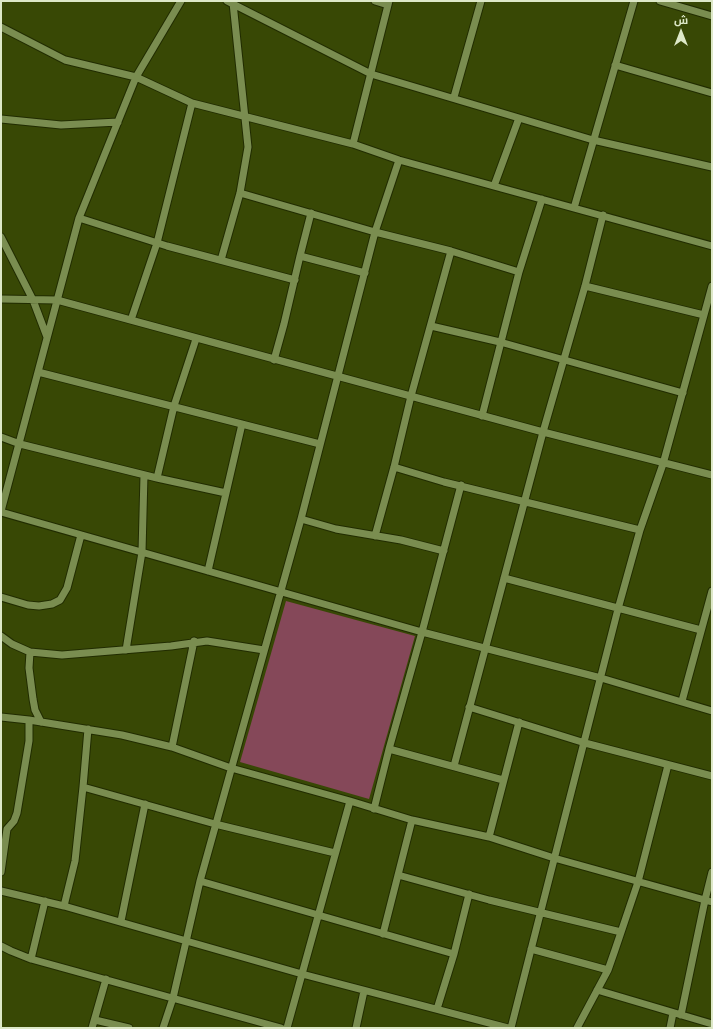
<!DOCTYPE html>
<meta charset="utf-8">
<style>
body{margin:0}
#map{position:relative;width:713px;height:1029px;overflow:hidden;background:#384805;font-family:"PT Sans",Cairo,sans-serif}
canvas{display:block}
.frame{position:absolute;inset:0;border:2px solid #dde8c8;pointer-events:none}
.north{position:absolute;left:661px;top:12px;width:40px;height:40px;-webkit-text-stroke:3px #384805;paint-order:stroke;rotate:0deg;font-size:11px;font-weight:700;line-height:16px;text-align:center;color:#dde8c8}
.north::after{content:'';display:block;margin:auto;width:14px;height:18px;background:#dde8c8;clip-path:polygon(50% 0,100% 100%,50% 72%,0 100%)}
</style>
<div id="map">
<canvas width="713" height="1029"></canvas>
<div class="frame"></div>
<div class="north">ش</div>
</div>
<script>
const g = document.querySelector('canvas').getContext('2d');
g.lineJoin = 'round';
function paint(path, color) {
  g.fillStyle = color;
  g.fill(path, 'evenodd');
}
function toPath(rows) {
  const path = new Path2D();
  for (const r of rows) {
    path.moveTo(r[0], r[1]);
    for (let i = 2; i < r.length; i += 2) path.lineTo(r[i], r[i + 1]);
  }
  return path;
}
function trace(path, color, width, dash) {
  g.strokeStyle = color;
  g.lineWidth = width;
  g.lineCap = dash ? 'butt' : 'round';
  g.setLineDash(dash || []);
  g.stroke(path);
}
paint(toPath([
 [286,601,415,636,369,799,240,762]
]), '#854859');
const street = toPath([
 [227,1,371,74,593,140,712,167],
 [375,1,388,5],
 [660,1,712,16],
 [1,27,65,60,136,77,192,103,353,144,399,160,712,246],
 [615,65,712,93],
 [454,97,481,1],
 [1,119,61,125,118,122],
 [353,144,389,1],
 [494,186,519,118],
 [240,193,375,232,451,251,519,272],
 [574,208,634,1],
 [79,218,167,246,295,280],
 [1,237,33,300,47,337],
 [300,256,365,273],
 [221,260,240,193,248,147,233,3],
 [585,286,704,315],
 [1,299,57,300,543,432,712,475],
 [131,320,157,243,192,103],
 [431,326,500,342,683,393],
 [274,360,284,324,300,256,311,213],
 [38,372,320,444],
 [482,416,519,272,542,199],
 [1,437,20,444,157,478,226,493],
 [394,467,444,482,640,530],
 [157,478,174,406,196,339],
 [1,511,79,218,136,77,181,1],
 [1,512,422,632,601,678,712,711],
 [301,519,336,529,401,540,444,551],
 [375,536,394,467,411,396,451,251],
 [208,571,242,424],
 [504,578,701,630],
 [1,597,28,605,39,606,52,604,60,600,67,588,81,535],
 [1,636,12,644,30,652,62,655,171,646,207,641,264,650],
 [126,650,142,552,144,475],
 [30,652,29,668,33,699,35,710,41,722],
 [682,701,712,591],
 [469,707,585,743,712,776],
 [1,717,29,720,122,735,172,747,231,768,350,801,412,820,489,837,554,858,712,902],
 [172,747,194,641],
 [389,749,503,780],
 [454,766,543,432,585,286,603,215],
 [83,787,215,824,335,853],
 [374,809,389,749,422,632,461,485],
 [489,837,519,722],
 [1,872,7,829,14,821,17,813,29,741,29,720],
 [398,875,489,900,621,932],
 [200,881,454,954],
 [1,891,64,906,302,974,508,1028],
 [64,906,75,861,83,787,88,729],
 [121,921,145,804],
 [383,934,412,820],
 [1,946,11,951,31,959,281,1028],
 [531,949,608,970],
 [31,959,45,901],
 [597,990,712,1024],
 [437,1009,454,954,469,894],
 [681,1015,705,900,712,872],
 [95,1020,129,1028],
 [92,1028,106,979],
 [163,1028,173,998,200,881,301,519,375,232,399,160],
 [287,1028,350,801],
 [356,1028,364,991],
 [511,1028,618,609,640,530,663,464,712,286],
 [577,1028,608,970,615,950,638,882,668,765],
 [670,1028,673,1013]
]);
trace(street, '#212c00', 9);
trace(street, '#7a8d50', 7);
</script>
